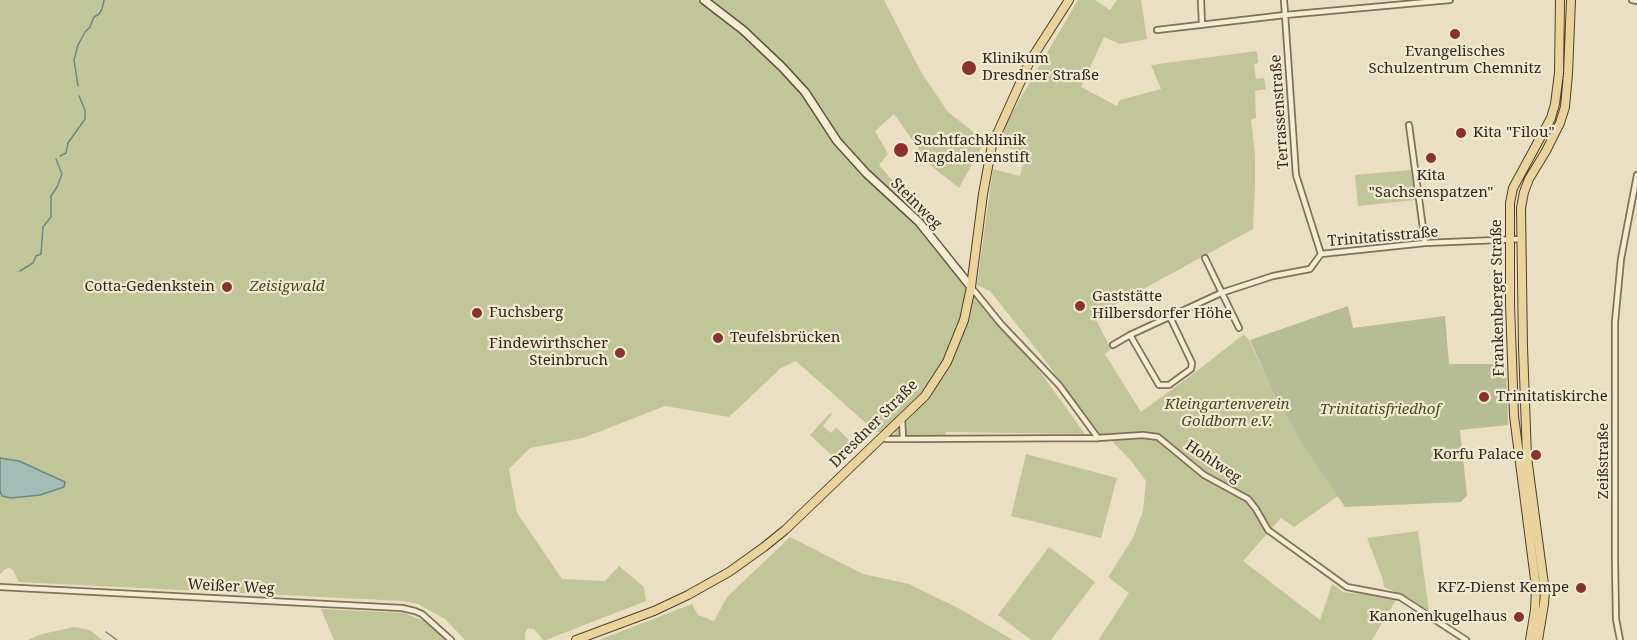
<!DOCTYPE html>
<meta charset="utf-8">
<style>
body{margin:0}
canvas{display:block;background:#eadfc2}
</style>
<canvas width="1637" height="640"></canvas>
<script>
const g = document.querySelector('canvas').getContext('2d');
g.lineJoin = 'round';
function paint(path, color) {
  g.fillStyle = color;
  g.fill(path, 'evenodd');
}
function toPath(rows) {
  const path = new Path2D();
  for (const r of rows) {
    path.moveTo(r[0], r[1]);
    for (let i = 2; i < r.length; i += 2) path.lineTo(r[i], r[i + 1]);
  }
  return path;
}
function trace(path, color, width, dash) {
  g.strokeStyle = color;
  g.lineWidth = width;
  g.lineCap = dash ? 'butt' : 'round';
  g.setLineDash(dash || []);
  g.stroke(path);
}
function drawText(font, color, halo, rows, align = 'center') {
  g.font = font + ' "Noto Serif",serif';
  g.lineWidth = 4.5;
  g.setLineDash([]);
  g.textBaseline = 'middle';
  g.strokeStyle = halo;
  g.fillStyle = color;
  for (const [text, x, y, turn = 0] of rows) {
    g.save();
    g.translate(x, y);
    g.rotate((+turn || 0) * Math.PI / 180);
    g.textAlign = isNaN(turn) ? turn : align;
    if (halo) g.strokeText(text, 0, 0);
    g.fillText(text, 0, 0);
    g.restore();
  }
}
paint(toPath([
 [0,0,884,0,921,72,948,112,985,141,959,188,930,165,894,114,875,131,888,154,879,165,932,226,922,234,1038,369,1085,434,945,432,946,436,893,435,896,432,876,432,796,361,781,368,729,417,665,406,583,438,530,448,509,469,517,513,562,579,605,581,619,566,644,587,646,601,546,640,543,640,534,629,528,628,525,633,525,640,465,640,445,619,418,604,403,601,19,582,13,570,10,568,5,569,0,574,0,491,2,496,19,461,0,458],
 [1078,0,1095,0,1110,10,1117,0,1141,0,1147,39,1120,44,1104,37,1081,87,1117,106,1120,100,1161,89,1151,65,1257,51,1258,63,1254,64,1256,79,1264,78,1266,89,1255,91,1256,118,1251,120,1255,155,1255,187,1253,229,1094,316,1111,349,1105,354,1141,412,1197,371,1244,334,1249,340,1272,390,1302,444,1338,496,1294,527,1281,518,1243,561,1320,620,1332,584,1343,592,1397,598,1372,640,1100,640,1099,639,1129,593,1108,577,1133,538,1143,511,1146,481,1132,462,1111,440,1144,437,1150,432,1100,436,1041,355,990,291,977,285,993,169,1020,176,1026,152,999,146,1009,118],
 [1411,170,1415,200,1358,206,1355,175],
 [830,413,832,414,823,426,831,433,836,427,851,442,851,449,838,461,810,435],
 [1026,454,1117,478,1101,538,1011,516],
 [1418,531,1429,611,1407,597,1384,587,1382,577,1367,538],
 [790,537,863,574,909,584,960,609,1013,640,599,640,692,604,698,615,714,621,727,597],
 [1049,547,1095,582,1051,640,1031,640,998,615],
 [321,609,404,613,432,624,446,640,334,640],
 [74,627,90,630,102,640,28,640,42,634]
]), '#c0c697');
paint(toPath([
 [1348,306,1353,328,1445,316,1449,364,1506,364,1508,425,1460,430,1467,495,1461,502,1345,507,1302,444,1272,390,1250,340]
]), '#b6bc96');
const water = toPath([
 [0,458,19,461,65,482,64,487,40,495,11,498,2,496,0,491,0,458]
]);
paint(water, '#a4bcb6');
trace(water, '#6c8983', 1.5);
trace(toPath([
 [78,86,74,60,78,45,85,32,90,27,94,17,99,14,102,9,104,0],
 [60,156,66,153,68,143,85,119,85,110,79,96],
 [20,271,33,263,36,256,41,254,43,227,51,217,51,196,57,187,62,174,56,159],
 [106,632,117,640]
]), '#6c8983', 1.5);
const street = toPath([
 [1201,0,1202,25],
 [1284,0,1296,175,1321,254],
 [1632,0,1637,1],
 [1157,30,1285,15,1450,0],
 [1409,125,1425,243],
 [1205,258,1239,328],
 [971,287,1001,324,1059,385,1098,438],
 [1130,335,1159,385,1169,385,1191,369,1192,363,1170,317],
 [1113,345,1130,335,1221,293,1273,276,1310,269,1321,254,1425,243,1522,239],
 [902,418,903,439],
 [883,436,886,439,912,439,1098,438,1143,435,1158,437,1204,475,1248,499,1256,509,1268,530,1347,587,1400,597,1466,640],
 [0,587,402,608,415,611,422,614,451,640],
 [1620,640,1616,619,1615,561,1615,322,1621,259,1637,175]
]);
const secondary = toPath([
 [704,0,743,30,782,67,805,92,837,141,866,173,919,222,971,287]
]);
const primary = toPath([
 [576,640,654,611,688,595,729,572,764,547,785,530,925,396,947,362,964,320,971,287,983,194,992,145,1030,61,1069,0],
 [1530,640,1535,610,1536,587,1514,416,1510,304,1510,203,1513,188,1551,118,1555,104,1559,73,1560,0],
 [1538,640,1544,604,1545,592,1527,457,1523,347,1521,208,1524,192,1529,179,1546,151,1560,123,1565,107,1568,74,1571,0]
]);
trace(street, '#82705b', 8);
trace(secondary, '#63523e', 10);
trace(primary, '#503f2f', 10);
trace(street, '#f5ecd4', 4.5);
trace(secondary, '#f5ecd4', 7);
trace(primary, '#ead49c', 8);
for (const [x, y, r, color] of [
 [1455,34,6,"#8b3230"],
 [969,68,8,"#8b3230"],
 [1461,133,6,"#8b3230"],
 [901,150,8,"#8b3230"],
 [1431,158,6,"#8b3230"],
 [227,287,6,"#8b3230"],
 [1080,306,6,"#8b3230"],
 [477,313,6,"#8b3230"],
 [718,338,6,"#8b3230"],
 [620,353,6,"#8b3230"],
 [1484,397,6,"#8b3230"],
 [1536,455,6,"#8b3230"],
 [1581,588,6,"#8b3230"],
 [1519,617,6,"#8b3230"]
]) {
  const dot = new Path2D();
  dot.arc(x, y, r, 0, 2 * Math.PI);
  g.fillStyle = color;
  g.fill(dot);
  trace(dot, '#f2e9d1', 2);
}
drawText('15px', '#33281e', '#f2e9d1', [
 ["Evangelisches",1455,52,"center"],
 ["Schulzentrum Chemnitz",1455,69,"center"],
 ["Klinikum",982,59],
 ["Dresdner Straße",982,76],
 ["Kita \"Filou\"",1473,133],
 ["Suchtfachklinik",914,141],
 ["Magdalenenstift",914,158],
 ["Kita",1431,176,"center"],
 ["\"Sachsenspatzen\"",1431,193,"center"],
 ["Cotta-Gedenkstein",215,287,"right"],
 ["Gaststätte",1092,297],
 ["Hilbersdorfer Höhe",1092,314],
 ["Fuchsberg",489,313],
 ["Teufelsbrücken",730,338],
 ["Findewirthscher",608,344,"right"],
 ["Steinbruch",608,361,"right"],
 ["Trinitatiskirche",1496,397],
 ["Korfu Palace",1524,455,"right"],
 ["KFZ-Dienst Kempe",1569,588,"right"],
 ["Kanonenkugelhaus",1507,617,"right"]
], 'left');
drawText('15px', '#33281e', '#f2e9d1', [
 ["Terrassenstraße",1280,112,-94],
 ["Steinweg",916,204,45],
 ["Trinitatisstraße",1383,237,-5],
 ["Frankenberger Straße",1498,298,-91],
 ["Dresdner Straße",874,424,-45],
 ["Zeißstraße",1604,461,-90],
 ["Hohlweg",1213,462,34],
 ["Weißer Weg",231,587,3]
]);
drawText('italic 15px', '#424d26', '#f2e9d1', [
 ["Zeisigwald",287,287],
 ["Kleingartenverein",1227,405],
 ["Goldborn e.V.",1227,422],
 ["Trinitatisfriedhof",1380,410]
]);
</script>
